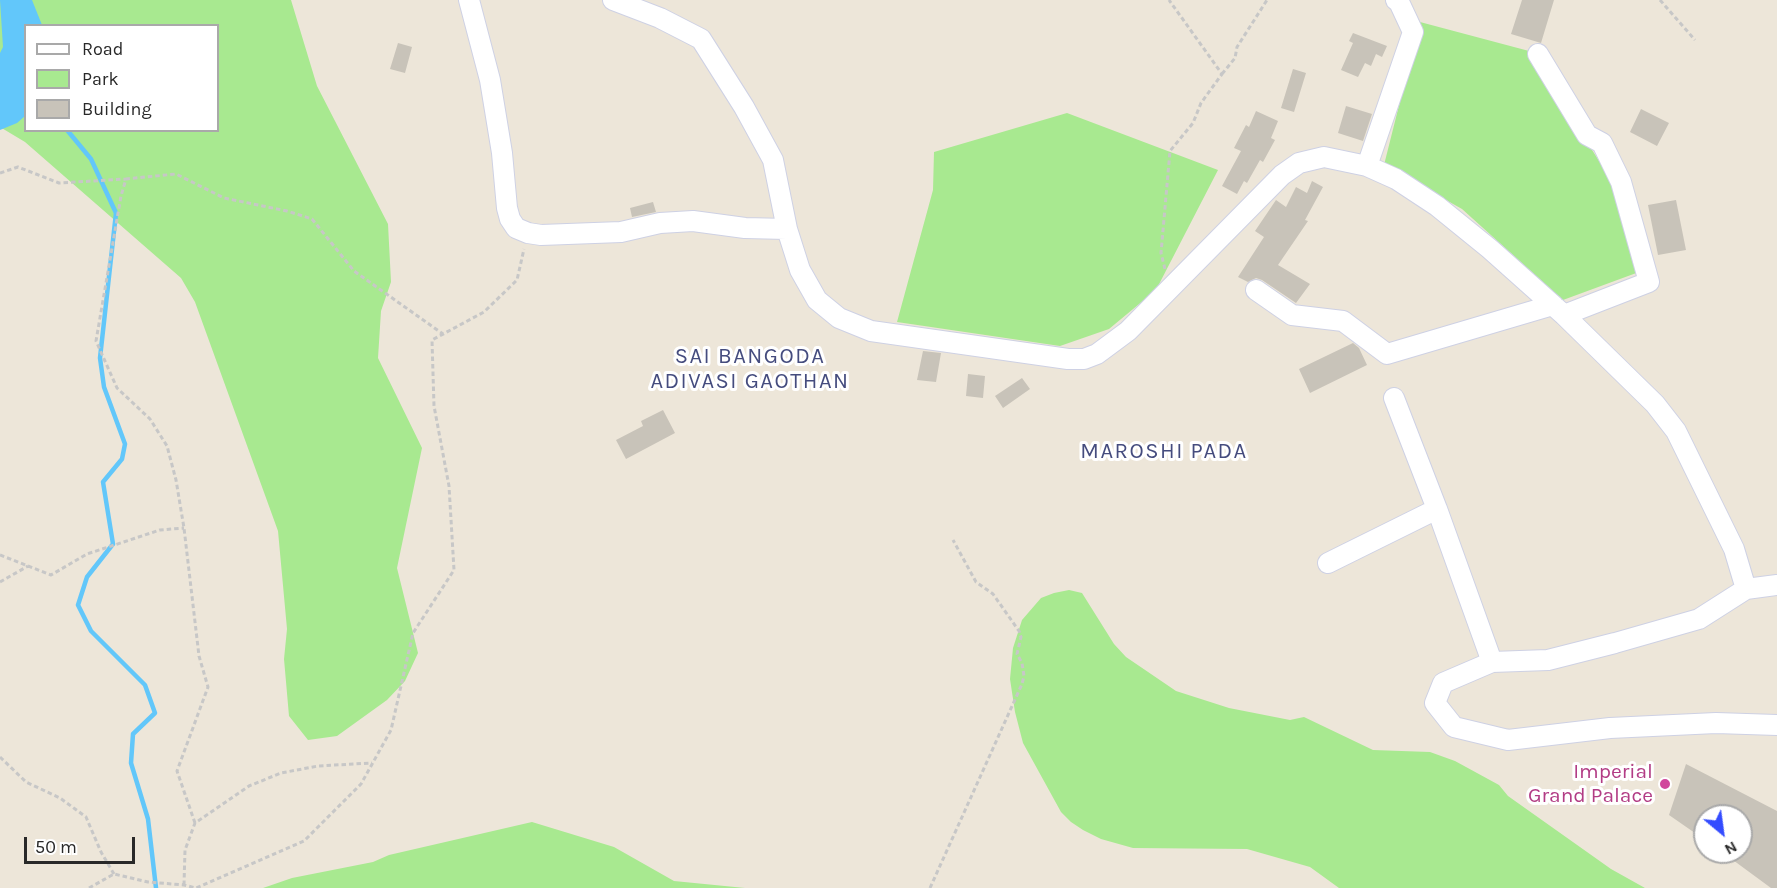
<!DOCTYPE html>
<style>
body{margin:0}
#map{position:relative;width:1777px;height:888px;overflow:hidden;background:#ede6d9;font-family:Karla,sans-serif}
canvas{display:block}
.legend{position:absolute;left:24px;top:24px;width:195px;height:108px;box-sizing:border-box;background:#fff;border:2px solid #a9a9a9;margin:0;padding:8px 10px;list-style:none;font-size:18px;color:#292929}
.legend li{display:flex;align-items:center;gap:12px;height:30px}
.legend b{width:30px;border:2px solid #a9a9a9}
.north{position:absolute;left:1693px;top:804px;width:60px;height:60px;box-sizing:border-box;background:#fff;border:2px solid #a9a9a9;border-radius:50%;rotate:151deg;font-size:16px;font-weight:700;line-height:24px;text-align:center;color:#292929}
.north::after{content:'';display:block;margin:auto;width:21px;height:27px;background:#344cff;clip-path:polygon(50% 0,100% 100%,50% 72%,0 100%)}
.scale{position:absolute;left:24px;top:837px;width:111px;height:27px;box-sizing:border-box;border:3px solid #292929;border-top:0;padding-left:8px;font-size:18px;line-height:21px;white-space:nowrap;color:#292929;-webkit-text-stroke:4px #fff;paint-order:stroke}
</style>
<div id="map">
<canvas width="1777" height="888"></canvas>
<ul class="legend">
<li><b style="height:8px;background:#fff"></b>Road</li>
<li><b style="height:16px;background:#a8e990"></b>Park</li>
<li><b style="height:16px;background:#c8c3b9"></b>Building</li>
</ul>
<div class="north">N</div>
<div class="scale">50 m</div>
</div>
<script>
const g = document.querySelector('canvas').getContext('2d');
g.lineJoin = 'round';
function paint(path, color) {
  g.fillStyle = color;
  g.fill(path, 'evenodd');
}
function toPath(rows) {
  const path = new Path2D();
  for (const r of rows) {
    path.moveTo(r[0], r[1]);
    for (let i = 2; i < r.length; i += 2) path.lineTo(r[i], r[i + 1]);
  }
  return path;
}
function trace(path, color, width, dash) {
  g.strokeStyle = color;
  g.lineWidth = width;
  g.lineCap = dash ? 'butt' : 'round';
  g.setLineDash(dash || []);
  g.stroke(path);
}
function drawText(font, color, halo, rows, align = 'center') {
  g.font = font + ' Karla,sans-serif';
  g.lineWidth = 6;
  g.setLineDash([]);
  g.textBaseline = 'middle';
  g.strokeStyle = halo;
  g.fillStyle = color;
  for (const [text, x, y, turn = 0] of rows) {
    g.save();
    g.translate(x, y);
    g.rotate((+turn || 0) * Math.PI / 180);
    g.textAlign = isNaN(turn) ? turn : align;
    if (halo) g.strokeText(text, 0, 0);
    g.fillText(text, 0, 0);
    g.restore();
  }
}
paint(toPath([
 [0,0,291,0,317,86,388,224,391,282,381,311,378,358,422,448,397,568,418,653,405,681,387,700,337,736,308,740,289,716,284,659,287,629,278,531,195,302,181,278,25,142,0,127],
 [26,26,218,26,218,130,26,130],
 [1420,22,1529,51,1608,175,1639,272,1563,300,1462,209,1384,165],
 [1067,113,1218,170,1156,290,1109,329,1060,346,897,322,933,190,934,152],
 [1069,590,1082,593,1114,644,1126,657,1176,691,1229,708,1290,720,1304,717,1373,750,1430,752,1455,761,1499,785,1508,796,1611,869,1645,888,1339,888,1310,867,1247,849,1133,848,1101,839,1083,830,1071,822,1061,812,1023,743,1015,712,1010,679,1013,648,1022,620,1041,598,1054,593],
 [532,822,614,847,674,881,745,888,263,888,292,878,373,862,389,855]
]), '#a8e990');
paint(toPath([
 [0,0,32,0,42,25,26,26,25,116,17,123,0,130,0,53,3,47]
]), '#62c7fa');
trace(toPath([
 [67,130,91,159,116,213,100,358,104,387,125,444,122,459,103,482,113,544,87,577,78,605,91,631,145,685,155,713,133,734,131,763,148,819,156,888]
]), '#62c7fa', 4.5);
paint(toPath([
 [1522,0,1554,0,1541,43,1511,34],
 [1353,33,1387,46,1382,57,1376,54,1371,66,1365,63,1358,77,1341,70,1353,43,1349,41],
 [398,43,412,47,405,73,390,69],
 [1293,69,1306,73,1294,112,1281,108],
 [1346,106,1372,114,1363,141,1338,133],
 [1641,109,1669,123,1657,146,1630,132],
 [1256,111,1278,121,1271,138,1275,140,1263,162,1260,160,1247,183,1244,181,1237,194,1222,186,1241,151,1234,148,1246,125,1249,127],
 [1312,181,1323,187,1305,220,1308,221,1278,265,1310,284,1296,303,1262,280,1256,278,1248,282,1238,277,1264,237,1255,231,1276,200,1286,207,1296,187,1307,193],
 [1676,200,1686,250,1658,255,1648,205],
 [653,202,656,212,632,217,630,208],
 [1353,343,1359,348,1367,365,1310,393,1299,369],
 [923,351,941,353,936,382,917,380],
 [968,374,985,376,983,398,966,396],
 [1022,378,1030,389,1003,408,995,396],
 [663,410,675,433,626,459,616,440,643,426,641,421],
 [1686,764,1777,811,1777,888,1771,888,1722,852,1741,852,1741,816,1705,816,1705,840,1669,815]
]), '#c8c3b9');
const minor = toPath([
 [469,0,490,80,502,153,507,208,510,219,516,228,528,233,541,235,621,232,660,223,693,221,745,228,787,229],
 [613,0,660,18,701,39,744,107,773,160,787,229,800,270,817,300,839,318,871,331,1068,359,1084,359,1097,354,1128,331,1282,175,1299,163,1324,157,1367,166,1396,179,1437,206,1490,249,1564,315,1655,404,1676,431,1734,549,1746,589,1699,619,1615,643,1548,660,1492,662,1443,683,1435,703,1454,727,1508,740,1610,728,1716,723,1777,725],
 [1538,54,1587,135,1602,143,1621,182,1649,282,1564,315],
 [1367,166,1413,32,1399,2,1396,0],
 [1256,290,1292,315,1343,321,1387,354,1553,305],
 [1394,398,1437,509],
 [1328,563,1437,509,1492,662],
 [1746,589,1777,585]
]);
trace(minor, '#ced1e4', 22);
trace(toPath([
 [1660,0,1695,40],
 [1222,74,1235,58,1237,47,1267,0],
 [0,173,18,167,59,183,126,179],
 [1165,269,1161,253,1170,151,1193,123,1201,103,1222,74,1169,0],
 [0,555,51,575,87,554,160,530,184,528],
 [0,582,28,566],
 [0,757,26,782,60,798,86,817,101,852,114,874],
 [195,823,177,771,208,687,199,656,184,528,176,480,167,446,150,419,117,388,96,341,121,196,126,179,176,174,224,198,287,211,312,219,354,271,443,334],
 [184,885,185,850,195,823,249,786,281,773,318,766,372,763],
 [89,888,114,874,148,882,184,885,196,888,304,841,361,784,391,730,413,633,454,570,449,486,434,406,432,340,484,312,517,280,524,249],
 [930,888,1022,684,1024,676,1022,663,1017,654,1021,637,1019,631,993,594,976,582,953,540]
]), '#c7c7c7', 3, [4.5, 3]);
trace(minor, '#fff', 20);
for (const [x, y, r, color] of [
 [1665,784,6,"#d1479c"]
]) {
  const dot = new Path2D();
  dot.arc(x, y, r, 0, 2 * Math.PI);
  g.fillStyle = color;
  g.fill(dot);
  trace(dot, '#fff', 2);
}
drawText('21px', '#b23c85', '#fff', [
 ["Imperial",1653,772],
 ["Grand Palace",1653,796]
], 'right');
g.letterSpacing = '1.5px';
drawText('22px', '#454c7e', '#fff', [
 ["SAI BANGODA",750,357],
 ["ADIVASI GAOTHAN",750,382],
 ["MAROSHI PADA",1164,452]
]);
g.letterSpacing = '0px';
</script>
